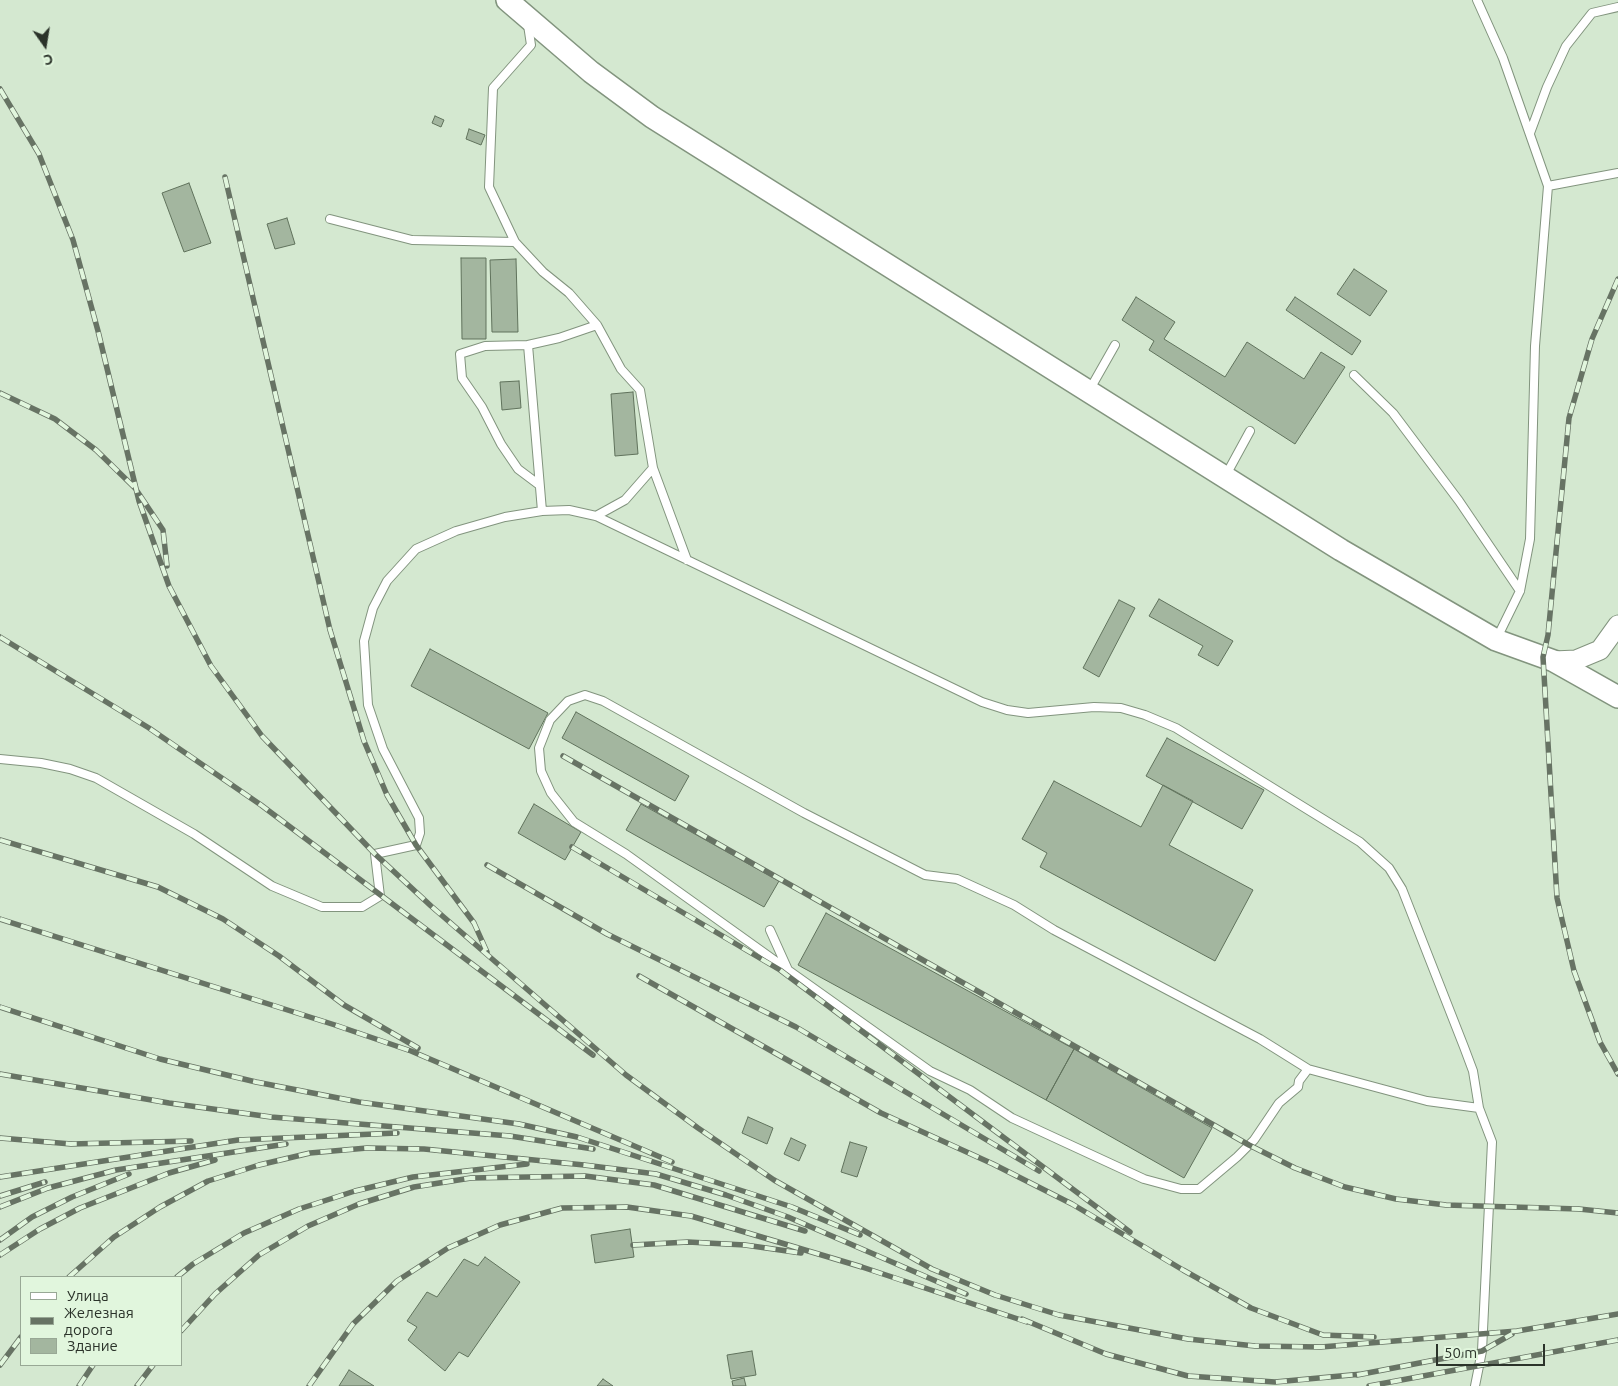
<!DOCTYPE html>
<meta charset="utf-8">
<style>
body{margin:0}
#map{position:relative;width:1618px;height:1386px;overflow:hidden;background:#d4e8d0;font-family:Ubuntu,sans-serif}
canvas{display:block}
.legend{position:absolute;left:20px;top:1276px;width:162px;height:90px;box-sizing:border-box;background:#e1f6dd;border:1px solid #98a895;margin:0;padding:6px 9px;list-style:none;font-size:15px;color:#2b332a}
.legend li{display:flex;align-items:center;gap:10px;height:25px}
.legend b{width:25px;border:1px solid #98a895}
.north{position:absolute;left:20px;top:20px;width:50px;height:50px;-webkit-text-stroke:4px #e1f6dd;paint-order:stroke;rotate:167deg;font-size:14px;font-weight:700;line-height:20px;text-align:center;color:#2b332a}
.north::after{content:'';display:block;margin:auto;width:18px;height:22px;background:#2b332a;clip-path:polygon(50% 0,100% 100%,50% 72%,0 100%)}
.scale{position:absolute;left:1436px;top:1344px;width:109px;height:22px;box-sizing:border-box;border:2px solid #2b332a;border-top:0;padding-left:6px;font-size:15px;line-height:18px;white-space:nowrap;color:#2b332a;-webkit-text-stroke:4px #e1f6dd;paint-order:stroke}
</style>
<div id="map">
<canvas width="1618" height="1386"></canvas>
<ul class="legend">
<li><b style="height:6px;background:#fff"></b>Улица</li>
<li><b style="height:6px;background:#677364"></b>Железная дорога</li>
<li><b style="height:14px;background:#a3b69f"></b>Здание</li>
</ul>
<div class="north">С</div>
<div class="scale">50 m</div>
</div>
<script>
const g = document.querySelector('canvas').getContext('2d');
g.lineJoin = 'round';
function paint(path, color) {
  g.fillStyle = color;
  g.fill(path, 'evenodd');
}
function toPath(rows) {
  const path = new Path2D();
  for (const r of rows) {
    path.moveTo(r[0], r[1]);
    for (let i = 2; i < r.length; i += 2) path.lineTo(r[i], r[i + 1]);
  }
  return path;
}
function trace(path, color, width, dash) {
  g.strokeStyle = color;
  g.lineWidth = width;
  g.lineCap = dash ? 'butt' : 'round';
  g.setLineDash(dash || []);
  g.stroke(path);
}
const building = toPath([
 [435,116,444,120,441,127,432,123,435,116],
 [469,129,485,135,481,145,466,139,469,129],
 [189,183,211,243,184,252,162,193,189,183],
 [287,218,295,244,275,249,267,224,287,218],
 [461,258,486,258,486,339,462,339,461,258],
 [516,259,518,332,492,332,490,260,516,259],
 [1354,269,1387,291,1370,316,1337,294,1354,269],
 [1136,297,1175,322,1164,339,1225,377,1247,342,1304,379,1321,352,1345,367,1295,444,1149,350,1154,341,1122,320,1136,297],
 [1295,297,1361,341,1352,355,1286,310,1295,297],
 [519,381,521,408,502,410,500,382,519,381],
 [633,392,638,454,615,456,611,394,633,392],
 [1159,599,1233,641,1218,666,1198,655,1203,646,1149,616,1159,599],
 [1119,600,1135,608,1099,677,1083,668,1119,600],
 [430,649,548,713,529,749,411,686,430,649],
 [576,712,689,776,675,801,562,738,576,712],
 [1167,738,1264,790,1242,829,1146,776,1167,738],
 [1054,781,1141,827,1163,785,1193,801,1169,845,1253,890,1215,961,1040,867,1047,853,1022,839,1054,781],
 [534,804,581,832,565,860,518,833,534,804],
 [641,804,779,881,764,907,626,830,641,804],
 [826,913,1074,1049,1046,1100,798,965,826,913],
 [1074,1049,1212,1128,1184,1178,1046,1100,1074,1049],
 [748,1117,773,1128,767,1144,742,1133,748,1117],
 [791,1138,806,1145,799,1161,784,1154,791,1138],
 [850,1142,867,1147,857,1177,841,1172,850,1142],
 [630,1229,634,1257,595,1263,591,1235,630,1229],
 [485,1257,520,1282,468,1357,459,1352,445,1371,408,1340,417,1327,407,1321,427,1292,437,1297,464,1259,478,1266,485,1257],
 [752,1351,756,1375,731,1379,727,1355,752,1351],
 [349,1370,374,1386,339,1386,349,1370],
 [744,1378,746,1386,733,1386,732,1381,744,1378],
 [603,1379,613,1386,597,1386,603,1379]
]);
paint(building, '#a3b69f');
trace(building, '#60725c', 1);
const service = toPath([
 [1477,0,1503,58,1548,186],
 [528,25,531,45,493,88,489,187,515,242,543,272,569,293,597,325,621,369,640,390,653,468,687,560],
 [1530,133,1547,87,1566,46,1592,13,1618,7],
 [330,219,412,240,515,242],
 [528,345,485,346,460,354,462,378,482,407,501,444,518,469,538,484],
 [1354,375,1393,413,1459,501,1520,591],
 [1090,389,1115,345],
 [1226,475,1250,431],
 [542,511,528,345,559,338,597,325],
 [596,516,625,500,653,468],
 [1497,638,1520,591,1530,539,1535,346,1548,186,1618,173],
 [0,759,41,763,70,769,96,778,194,834,272,886,322,907,362,907,380,896,375,854,416,845,420,833,419,818,383,749,368,705,364,641,373,608,387,581,416,549,456,531,505,517,542,511,569,510,596,516,982,702,1007,710,1028,713,1094,707,1121,708,1145,715,1176,728,1360,842,1389,868,1402,889,1464,1047,1473,1071,1479,1108,1492,1142,1482,1351,1475,1386],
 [770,930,788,970,930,1071,970,1090,1012,1118,1144,1179,1181,1189,1199,1189,1237,1157,1254,1140,1279,1103,1298,1087,1299,1081,1308,1069,1427,1101,1479,1108],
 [788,970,626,854,574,822,551,793,541,771,539,748,550,720,568,701,585,695,603,701,804,813,925,875,957,879,1014,905,1054,930,1260,1039,1308,1069]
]);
const tertiary = toPath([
 [1554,661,1576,660,1600,650,1618,625]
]);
const secondary = toPath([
 [507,0,591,72,652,117,1341,550,1496,640,1554,661,1618,697]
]);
trace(service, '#82947e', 10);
trace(tertiary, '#82947e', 21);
trace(secondary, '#82947e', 24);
trace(service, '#fff', 8);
trace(tertiary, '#fff', 19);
trace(secondary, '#fff', 21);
const rail = toPath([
 [0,89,39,154,73,240,98,331,139,501,169,586,211,666,262,736,375,854,431,906,626,1075,698,1128,774,1180,932,1269,995,1295,1059,1315,1188,1339,1255,1346,1321,1347,1517,1331,1618,1314],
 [225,177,330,630,364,741,387,795,416,845,474,923,487,952],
 [1618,279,1592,339,1569,418,1548,635,1543,657,1557,898,1574,971,1600,1042,1618,1074],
 [0,393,55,419,96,450,135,488,163,530,167,566],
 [0,637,149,728,261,805,593,1055],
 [563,756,1249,1145,1295,1168,1345,1187,1396,1199,1446,1205,1579,1209,1618,1213],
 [0,840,158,887,223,919,279,956,344,1005,418,1048],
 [572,847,780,970,1130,1232],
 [487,865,607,934,796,1027,1039,1171],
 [0,919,335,1025,411,1051,672,1162],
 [639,976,881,1113,993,1164,1072,1204,1183,1270,1251,1308,1323,1335,1374,1337],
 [0,1007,160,1059,256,1082,359,1102,519,1124,577,1137,792,1207,860,1235],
 [0,1074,169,1103,271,1117,510,1136,593,1149],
 [0,1138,71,1144,191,1141],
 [0,1177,238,1140,397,1133],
 [0,1196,45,1182],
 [0,1207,48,1188,116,1170,286,1144],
 [0,1240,32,1217,72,1197,129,1174],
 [633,1245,688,1242,745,1245,801,1253],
 [0,1255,40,1229,80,1208,169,1173,215,1160],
 [69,1277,114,1237,160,1207,208,1181,259,1165,310,1153,367,1148,424,1149,584,1165,656,1174,726,1195,788,1217,966,1294],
 [177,1277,193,1264,244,1233,299,1209,355,1191,413,1177,527,1164],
 [1022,1319,1106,1354,1188,1376,1275,1382,1362,1374],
 [181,1331,215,1294,259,1255,308,1226,359,1204,414,1187,471,1178,585,1176,654,1185,805,1231],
 [0,1365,21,1337],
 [1357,1375,1482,1351,1512,1334],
 [79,1386,93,1365],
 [137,1386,153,1365],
 [309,1386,353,1324,397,1281,448,1248,500,1225,562,1208,627,1207,691,1216,862,1267,1027,1322],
 [1369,1386,1618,1340]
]);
trace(rail, '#677364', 5.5);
trace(rail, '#e1f6dd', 4, [11]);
</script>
